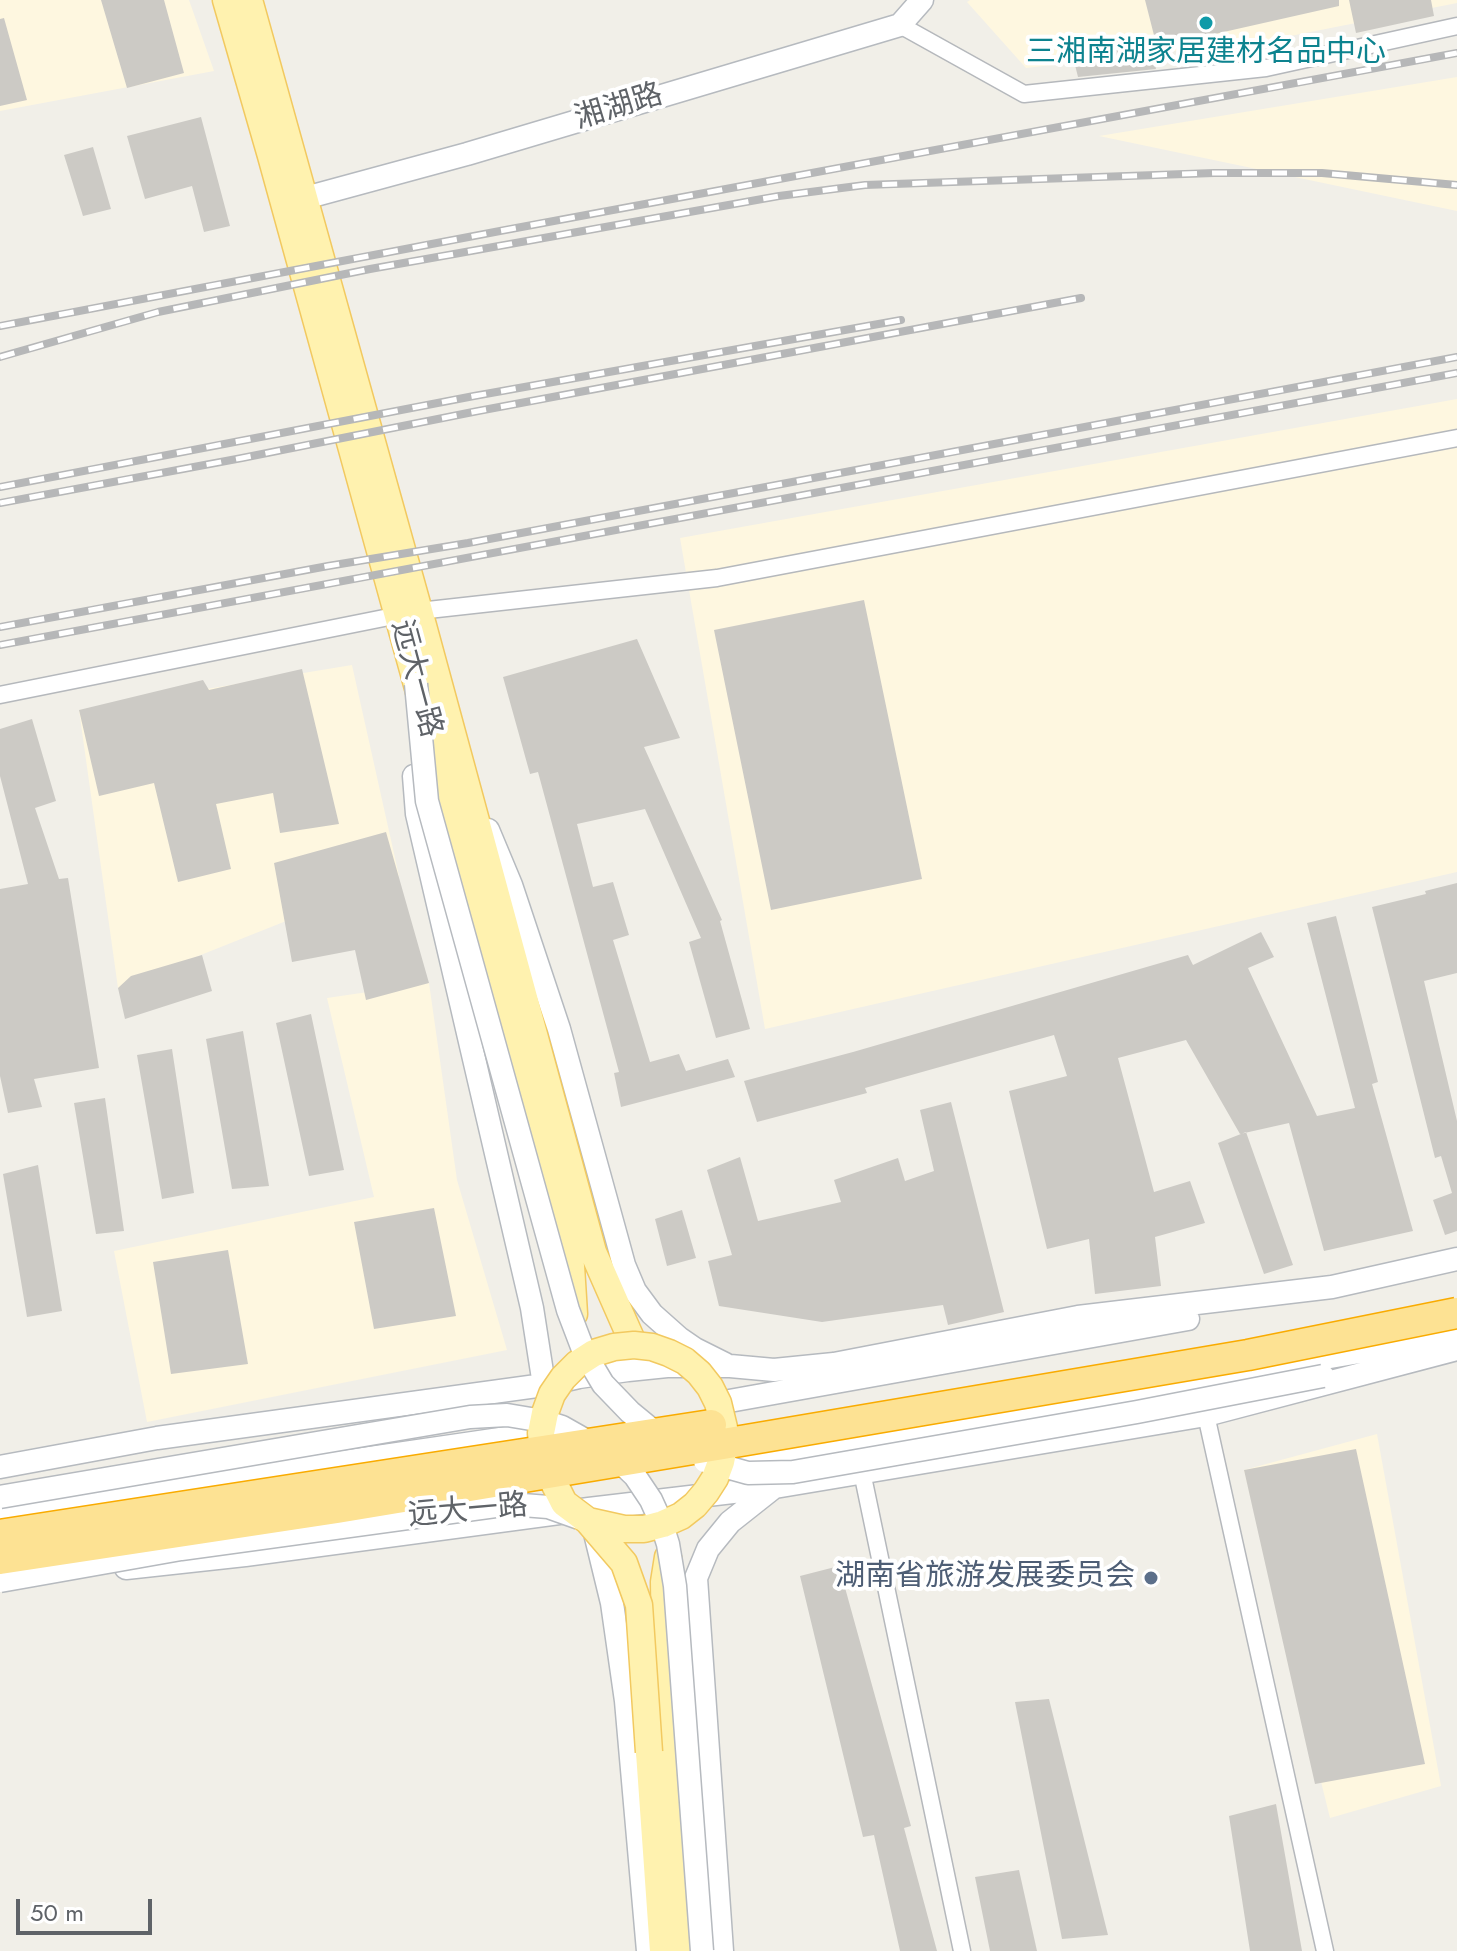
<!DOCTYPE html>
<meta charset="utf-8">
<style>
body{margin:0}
#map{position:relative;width:1457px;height:1951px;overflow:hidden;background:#f1efe8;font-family:Jost,sans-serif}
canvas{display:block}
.scale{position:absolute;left:16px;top:1899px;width:136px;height:36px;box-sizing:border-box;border:4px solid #5f6368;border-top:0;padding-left:10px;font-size:24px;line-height:28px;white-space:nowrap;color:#5f6368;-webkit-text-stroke:6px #fff;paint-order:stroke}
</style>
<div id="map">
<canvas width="1457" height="1951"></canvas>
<div class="scale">50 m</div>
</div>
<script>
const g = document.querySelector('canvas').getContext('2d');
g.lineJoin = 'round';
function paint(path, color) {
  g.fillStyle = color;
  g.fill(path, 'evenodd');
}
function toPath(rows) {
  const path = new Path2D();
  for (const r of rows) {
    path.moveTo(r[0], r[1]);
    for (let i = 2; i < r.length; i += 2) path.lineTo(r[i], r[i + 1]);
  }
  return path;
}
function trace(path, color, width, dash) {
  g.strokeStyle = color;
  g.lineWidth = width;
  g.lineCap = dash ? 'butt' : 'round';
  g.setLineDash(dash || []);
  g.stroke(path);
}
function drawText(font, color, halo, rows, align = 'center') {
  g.font = font + ' Jost,"Noto Sans SC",sans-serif';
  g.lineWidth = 8;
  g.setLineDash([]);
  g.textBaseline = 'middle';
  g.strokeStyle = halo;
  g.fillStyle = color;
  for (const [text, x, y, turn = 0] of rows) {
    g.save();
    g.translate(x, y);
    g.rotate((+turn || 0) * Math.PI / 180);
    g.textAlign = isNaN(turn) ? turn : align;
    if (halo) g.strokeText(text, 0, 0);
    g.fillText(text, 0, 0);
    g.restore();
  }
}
paint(toPath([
 [0,0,189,0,214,71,0,111],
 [970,0,1457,0,1457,3,1265,41,1026,68,967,2],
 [1457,77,1457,211,1099,136],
 [1457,399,1457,872,765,1029,680,538],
 [352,665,399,876,118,988,79,710],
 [429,983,457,1180,507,1350,147,1422,114,1251,374,1197,327,998],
 [1377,1434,1441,1786,1330,1818,1244,1470]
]), '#fef7e0');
paint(toPath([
 [101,0,164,0,184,73,127,88],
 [1145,0,1339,0,1339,6,1157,47],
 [1349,0,1431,0,1434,16,1356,33],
 [4,18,27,100,0,106,0,19],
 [1148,37,1156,69,1078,77,1073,57],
 [201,117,230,226,204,232,192,186,145,199,127,136],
 [93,147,111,209,83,216,64,155],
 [864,600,922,879,771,910,714,630],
 [637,639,680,738,644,747,722,920,720,921,750,1029,716,1038,689,942,701,938,645,809,577,824,593,887,613,882,629,935,613,940,650,1062,679,1054,686,1071,728,1059,735,1077,621,1107,614,1073,619,1072,538,772,530,774,503,677],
 [302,669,339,824,280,833,273,793,216,804,231,869,178,882,154,783,99,796,79,710,203,680,209,690],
 [32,719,56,801,35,808,59,879,68,878,99,1068,34,1079,42,1107,8,1113,0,1076,0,889,28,884,0,776,0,729],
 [386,832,429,983,366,1000,355,950,292,962,274,863],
 [1457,883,1457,973,1424,981,1457,1121,1457,1231,1445,1235,1433,1200,1452,1193,1441,1156,1435,1158,1372,907,1426,894,1425,891],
 [1336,916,1378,1082,1372,1084,1413,1231,1324,1251,1289,1123,1240,1134,1186,1040,1118,1058,1154,1192,1190,1181,1205,1223,1155,1237,1161,1286,1095,1294,1089,1239,1047,1249,1009,1091,1067,1076,1054,1035,865,1088,867,1093,757,1122,744,1081,853,1052,1188,955,1193,965,1261,932,1274,957,1248,968,1317,1116,1355,1108,1307,923],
 [202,955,212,991,125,1019,118,988,131,976],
 [311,1014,344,1170,309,1176,276,1023],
 [243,1031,269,1186,232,1189,206,1039],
 [172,1049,194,1193,162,1199,137,1055],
 [105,1098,124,1231,96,1234,74,1103],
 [951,1102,1004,1312,948,1325,943,1305,822,1322,719,1306,708,1261,732,1255,707,1170,740,1157,758,1221,841,1202,834,1180,898,1158,905,1181,934,1171,920,1110],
 [1246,1132,1293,1265,1264,1274,1218,1143],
 [38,1165,62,1311,27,1317,3,1174],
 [434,1208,456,1316,374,1329,354,1222],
 [682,1210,696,1258,667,1266,655,1219],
 [228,1250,248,1364,171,1374,153,1262],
 [1356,1449,1425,1764,1315,1784,1244,1470],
 [839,1566,911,1826,904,1828,937,1951,900,1951,874,1835,863,1837,800,1576],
 [1049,1699,1108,1935,1062,1939,1015,1702],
 [1276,1804,1302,1951,1250,1951,1229,1816],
 [1019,1870,1037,1951,990,1951,975,1877]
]), '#cccac5');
const street = toPath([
 [900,25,1024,94,1266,68,1457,26],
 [0,695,419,611,717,578,1457,438],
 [1206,1415,1325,1951],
 [862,1472,962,1951]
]);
const secondary = toPath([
 [305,198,467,154,900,25,922,0],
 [414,776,417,814,532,1308,544,1385],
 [488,830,511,885,559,1029,618,1243,624,1265,635,1291,652,1314,679,1338,695,1349,725,1364],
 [718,1403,1188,1319],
 [721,1462,1457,1335],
 [0,1467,157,1438,544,1385,579,1377,628,1370,667,1366,730,1366,774,1370,834,1364,1078,1317,1332,1287,1457,1259],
 [0,1512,541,1433],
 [593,1525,612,1603,626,1701,648,1951],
 [126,1568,245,1555,589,1509,775,1487,1206,1415,1457,1349],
 [722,1951,696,1578,708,1549,730,1522,773,1488]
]);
const primary = toPath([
 [226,0,271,156,424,710,571,1266,574,1314],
 [249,0,419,611,593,1252,634,1345],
 [668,1557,664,1582,665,1642,687,1951],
 [649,1752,663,1951]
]);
trace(street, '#b5b8bc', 19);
trace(secondary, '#b6babf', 25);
trace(primary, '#f2c960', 29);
trace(street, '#fff', 16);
trace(secondary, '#fff', 22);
trace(primary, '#fff2af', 26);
const rail = toPath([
 [0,326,500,231,1457,53],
 [0,357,158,312,370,269,779,196,865,185,1214,173,1322,173,1457,185],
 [0,487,474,396,901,320],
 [0,503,242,458,478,411,1081,298],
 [0,627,328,566,468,543,1457,357],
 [0,645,1457,373]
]);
trace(rail, '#b6b7b8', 8);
trace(rail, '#fff', 5, [15]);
const secondaryBridge = toPath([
 [416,684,427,801,568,1310,584,1352,603,1384,630,1412,664,1440],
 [705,1461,748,1473,793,1472,1137,1412,1323,1376],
 [0,1497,470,1417,507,1415,543,1421,562,1427,615,1457,635,1476,651,1500,661,1522,668,1544,675,1586,702,1951],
 [0,1581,181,1549,510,1504,548,1507,579,1518]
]);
const primaryBridge = toPath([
 [588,1521,624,1529,644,1529,663,1524,681,1516,695,1505,706,1492,715,1478,721,1462,724,1447,725,1432,718,1403,710,1387,699,1373,685,1361,669,1353,652,1347,634,1345,614,1347,594,1353,577,1364,563,1378,552,1394,545,1413,541,1433,543,1452,547,1469,564,1503,588,1521,624,1563,639,1605,649,1752]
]);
const highwayBridge = toPath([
 [0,1535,711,1425],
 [0,1559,337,1508,723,1444,1248,1355,1457,1313]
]);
trace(secondaryBridge, '#b6babf', 25, []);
trace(primaryBridge, '#f2c960', 29, []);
trace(highwayBridge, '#f9ab00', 33, []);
trace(secondaryBridge, '#fff', 22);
trace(primaryBridge, '#fff2af', 26);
trace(highwayBridge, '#fde293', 30);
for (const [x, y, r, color] of [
 [1206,23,8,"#0f9aa8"],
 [1151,1578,8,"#5c6f8a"]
]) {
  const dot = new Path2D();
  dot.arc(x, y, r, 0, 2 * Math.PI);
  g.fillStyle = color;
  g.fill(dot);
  trace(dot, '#fff', 3);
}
drawText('30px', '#0d838f', '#fff', [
 ["三湘南湖家居建材名品中心",1206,54]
]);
drawText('30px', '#5f6368', '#fff', [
 ["湘湖路",619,108,-17],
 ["远大一路",415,679,75],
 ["远大一路",468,1512,-5]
]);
drawText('30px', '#4e5e75', '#fff', [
 ["湖南省旅游发展委员会",1135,1578]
], 'right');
</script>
